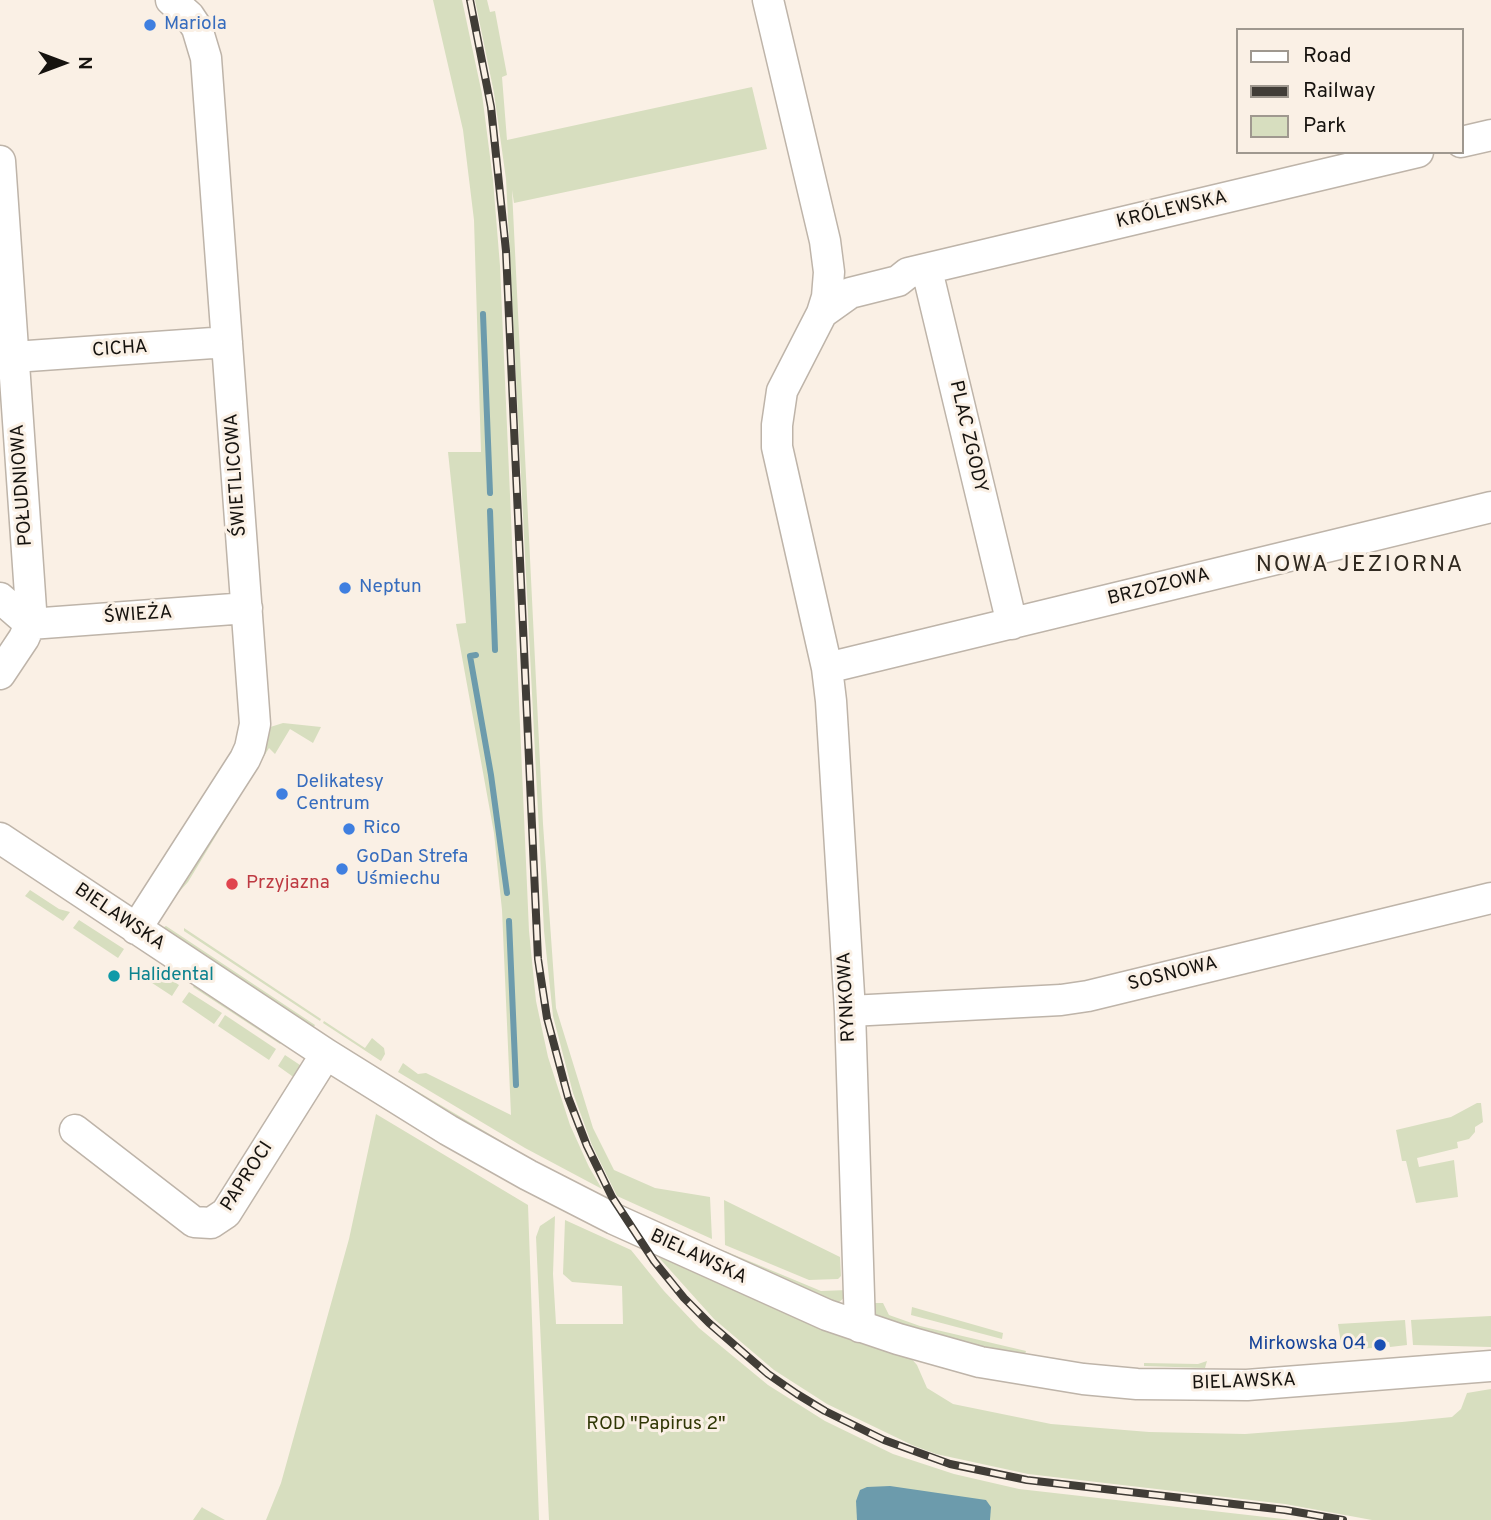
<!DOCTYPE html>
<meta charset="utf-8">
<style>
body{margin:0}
#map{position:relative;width:1491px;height:1520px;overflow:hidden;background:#faf0e5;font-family:Overpass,sans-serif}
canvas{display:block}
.legend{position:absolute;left:1236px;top:28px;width:228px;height:126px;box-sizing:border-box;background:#faf0e5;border:2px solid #9f988f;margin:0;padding:9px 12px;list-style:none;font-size:21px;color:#16130f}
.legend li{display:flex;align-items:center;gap:14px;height:35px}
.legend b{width:35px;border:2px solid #9f988f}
.north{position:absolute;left:28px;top:28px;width:70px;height:70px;-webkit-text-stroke:5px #faf0e5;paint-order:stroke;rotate:90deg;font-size:19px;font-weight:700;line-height:28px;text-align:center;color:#16130f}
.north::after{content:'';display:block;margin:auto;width:24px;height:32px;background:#16130f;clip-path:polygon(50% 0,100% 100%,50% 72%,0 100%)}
</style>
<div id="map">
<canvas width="1491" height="1520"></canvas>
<ul class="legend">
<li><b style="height:9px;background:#fff"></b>Road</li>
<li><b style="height:9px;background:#413d37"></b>Railway</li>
<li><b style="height:19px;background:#d7debf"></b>Park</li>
</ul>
<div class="north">N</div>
</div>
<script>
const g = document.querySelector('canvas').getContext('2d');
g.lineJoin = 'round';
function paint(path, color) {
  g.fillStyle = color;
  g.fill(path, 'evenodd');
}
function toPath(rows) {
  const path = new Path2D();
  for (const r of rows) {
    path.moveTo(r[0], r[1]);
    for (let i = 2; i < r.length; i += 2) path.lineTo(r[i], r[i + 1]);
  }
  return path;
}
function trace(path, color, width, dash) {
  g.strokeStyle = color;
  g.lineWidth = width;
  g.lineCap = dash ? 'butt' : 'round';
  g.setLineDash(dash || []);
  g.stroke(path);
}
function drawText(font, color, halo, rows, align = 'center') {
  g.font = font + ' Overpass,sans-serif';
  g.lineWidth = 6;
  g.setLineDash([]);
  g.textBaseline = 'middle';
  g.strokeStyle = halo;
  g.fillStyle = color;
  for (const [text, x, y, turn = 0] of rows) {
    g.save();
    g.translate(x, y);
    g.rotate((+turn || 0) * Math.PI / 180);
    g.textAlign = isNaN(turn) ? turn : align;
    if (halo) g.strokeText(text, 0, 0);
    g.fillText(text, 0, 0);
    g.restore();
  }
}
paint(toPath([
 [433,0,462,0,482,94,493,180,500,266,529,931,536,1001,548,1057,570,1125,589,1167,602,1189,525,1148,398,1072,403,1063,418,1074,426,1073,511,1115,502,910,494,833,456,624,466,623,448,452,481,452,474,220,463,130],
 [475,0,487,0,490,12,495,11,507,75,502,77,507,140,752,87,767,149,514,203,512,190,543,824,556,1008,593,1128,614,1170,655,1188,710,1197,712,1239,617,1196,592,1145,573,1093,553,1016,544,931,506,179,494,93],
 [283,723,321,727,313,743,290,729,275,754,269,748,188,882,179,892,174,889,264,729],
 [30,890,59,909,70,912,63,921,25,896],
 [79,920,124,949,118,958,73,928],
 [166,926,315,1025,311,1032,160,929],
 [184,928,321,1019,320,1021,184,931],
 [153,968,179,985,172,996,146,979],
 [195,984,282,1041,280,1044,193,987],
 [189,992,222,1013,214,1024,182,1002],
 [225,1015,276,1049,269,1060,218,1026],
 [324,1021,365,1048,372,1038,384,1048,385,1054,381,1061,323,1023],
 [285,1055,306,1069,299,1081,278,1066],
 [395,1078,535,1161,587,1188,586,1191,594,1195,596,1192,607,1198,612,1206,526,1162,394,1079],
 [1477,1103,1481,1103,1483,1122,1475,1127,1475,1132,1469,1139,1457,1142,1458,1148,1417,1158,1419,1167,1454,1160,1458,1197,1416,1203,1406,1161,1402,1161,1396,1130,1451,1117],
 [376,1114,528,1205,539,1520,266,1520,281,1483,349,1239],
 [724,1200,840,1257,841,1276,838,1279,809,1280,725,1245],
 [555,1216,553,1274,556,1324,623,1324,622,1286,572,1282,563,1274,565,1220,631,1250,664,1291,699,1328,768,1385,825,1421,893,1454,954,1474,1019,1489,1292,1520,549,1520,536,1237,540,1226],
 [653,1251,910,1357,917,1365,927,1388,953,1404,1051,1424,1149,1432,1245,1434,1402,1422,1452,1417,1461,1409,1467,1393,1491,1389,1491,1520,1372,1520,1285,1504,1028,1474,936,1454,912,1445,827,1404,774,1370,714,1319],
 [725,1251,821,1291,848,1290,845,1297,837,1304,725,1257],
 [869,1303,883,1303,889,1315,920,1326,1026,1351,1024,1358,1023,1360,875,1318],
 [912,1307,1003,1333,1002,1339,911,1315],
 [1491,1316,1491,1347,1413,1345,1411,1320],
 [1405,1320,1407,1345,1390,1347,1389,1342,1372,1343,1372,1348,1342,1350,1338,1324],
 [1207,1361,1205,1368,1144,1366,1144,1363,1198,1364],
 [202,1507,203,1508,225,1520,193,1520]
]), '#d7debf');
paint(toPath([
 [890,1486,986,1500,991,1507,990,1520,857,1520,856,1501,860,1490,867,1487]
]), '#6c9bac');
trace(toPath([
 [483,314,490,493],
 [490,511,495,650],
 [476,655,470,656,491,775,507,893],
 [509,921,516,1085]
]), '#6c9bac', 6);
const minor = toPath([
 [768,0,825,241,829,272,827,297,822,313,782,391,777,425,777,447,827,668,831,701,850,1011,860,1327],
 [1461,142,1491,135],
 [0,161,31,609,30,624,24,638,0,674],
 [927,270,1012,624],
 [822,313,850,293,898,281,908,273,1418,152],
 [14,357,227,342],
 [0,598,30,624,247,608],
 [827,668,1491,507],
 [0,838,326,1054,448,1130,528,1175,614,1219,827,1315,898,1339,980,1362,1083,1379,1137,1384,1247,1385,1491,1366],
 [136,929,245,759,250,748,255,724,206,58,197,28,189,16,171,0],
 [850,1011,1061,1000,1088,996,1491,898],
 [75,1130,194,1222,211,1223,226,1213,326,1054]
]);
trace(minor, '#beb4a9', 33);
trace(minor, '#fff', 30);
const rail = toPath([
 [470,0,491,107,506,251,538,959,547,1018,568,1097,587,1146,612,1197,654,1261,684,1298,709,1323,768,1374,797,1394,825,1411,884,1440,950,1464,1027,1480,1285,1510,1343,1520]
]);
trace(rail, '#413d37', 8);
trace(rail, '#faf0e5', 5, [16]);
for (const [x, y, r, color] of [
 [150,25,7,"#3f7fe0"],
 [345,588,7,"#3f7fe0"],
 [282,794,7,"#3f7fe0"],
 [349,829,7,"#3f7fe0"],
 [342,869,7,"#3f7fe0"],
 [232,884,7,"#e0444e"],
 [114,976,7,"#0f9aa8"],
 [1380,1345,7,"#1a4fb4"]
]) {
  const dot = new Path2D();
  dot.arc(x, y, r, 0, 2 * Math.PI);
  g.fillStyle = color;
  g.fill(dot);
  trace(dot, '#faf0e5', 2.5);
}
drawText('19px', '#366cbe', '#faf0e5', [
 ["Mariola",164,25],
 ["Neptun",359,588],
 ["Delikatesy",296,783],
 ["Centrum",296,805],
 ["Rico",363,829],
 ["GoDan Strefa",356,858],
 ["Uśmiechu",356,880]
], 'left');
drawText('19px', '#16130f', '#faf0e5', [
 ["KRÓLEWSKA",1172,211,-13],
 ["CICHA",120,350,-4],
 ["PLAC ZGODY",967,437,77],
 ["ŚWIETLICOWA",237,475,-94],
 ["POŁUDNIOWA",23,485,-94],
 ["BRZOZOWA",1159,588,-14],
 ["ŚWIEŻA",138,616,-4],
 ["BIELAWSKA",119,918,34],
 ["SOSNOWA",1173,975,-14],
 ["RYNKOWA",848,997,-93],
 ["PAPROCI",248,1177,-57],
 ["BIELAWSKA",698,1258,25],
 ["BIELAWSKA",1244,1383,-2]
]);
drawText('19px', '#be3a42', '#faf0e5', [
 ["Przyjazna",246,884]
], 'left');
drawText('19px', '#0d838f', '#faf0e5', [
 ["Halidental",128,976]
], 'left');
drawText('19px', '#164399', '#faf0e5', [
 ["Mirkowska 04",1366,1345]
], 'right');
drawText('19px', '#303705', '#faf0e5', [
 ["ROD \"Papirus 2\"",656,1425]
]);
g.letterSpacing = '2px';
drawText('23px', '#312a21', '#faf0e5', [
 ["NOWA JEZIORNA",1360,566]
]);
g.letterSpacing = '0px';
</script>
